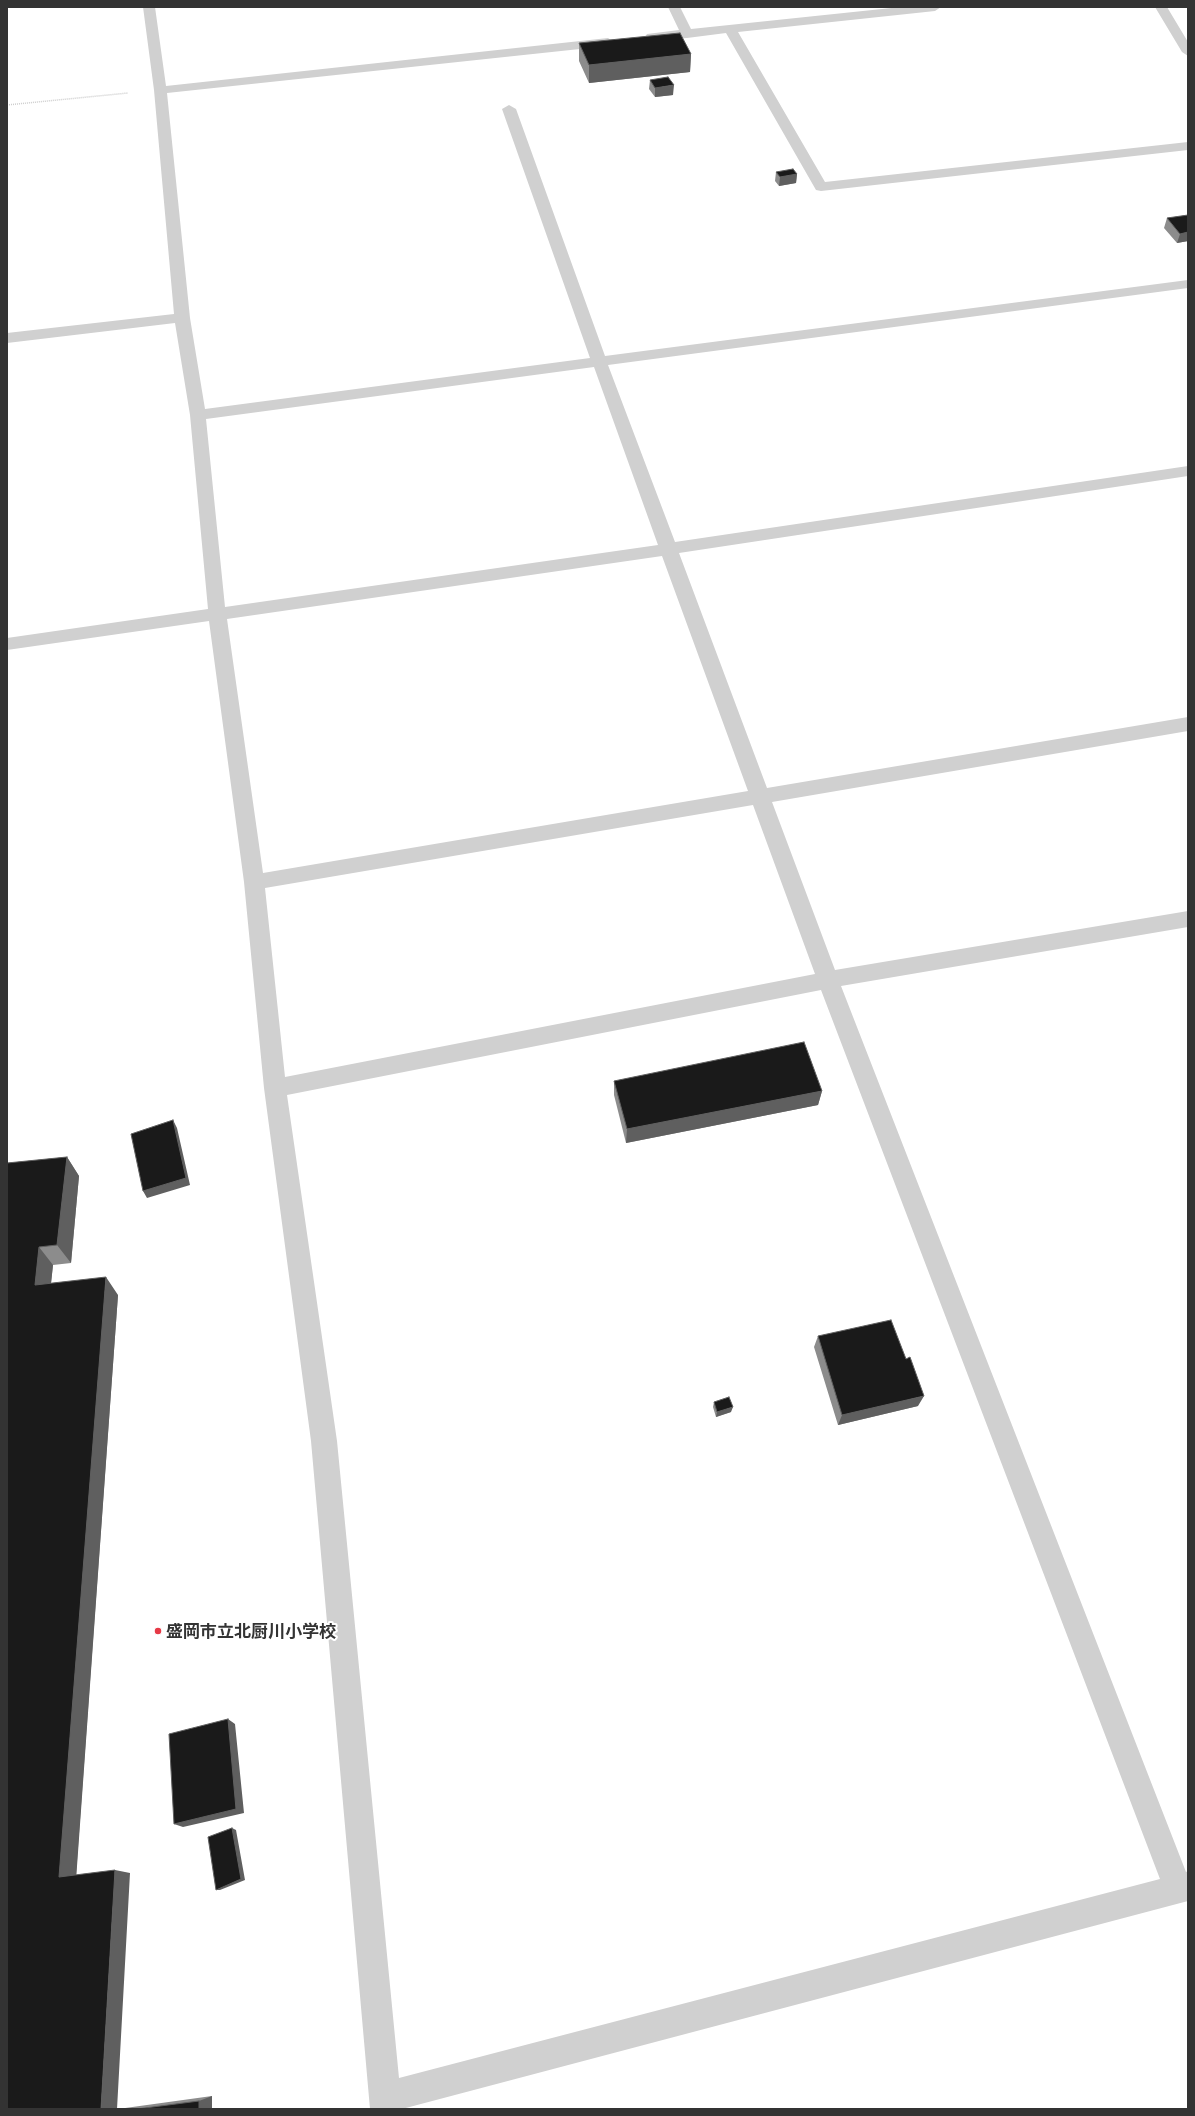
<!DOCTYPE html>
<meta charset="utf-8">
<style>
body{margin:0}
#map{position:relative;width:1195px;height:2116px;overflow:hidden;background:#fff;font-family:Commissioner,sans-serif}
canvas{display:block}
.frame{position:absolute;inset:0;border:8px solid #333;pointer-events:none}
</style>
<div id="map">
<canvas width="1195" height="2116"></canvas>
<div class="frame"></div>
</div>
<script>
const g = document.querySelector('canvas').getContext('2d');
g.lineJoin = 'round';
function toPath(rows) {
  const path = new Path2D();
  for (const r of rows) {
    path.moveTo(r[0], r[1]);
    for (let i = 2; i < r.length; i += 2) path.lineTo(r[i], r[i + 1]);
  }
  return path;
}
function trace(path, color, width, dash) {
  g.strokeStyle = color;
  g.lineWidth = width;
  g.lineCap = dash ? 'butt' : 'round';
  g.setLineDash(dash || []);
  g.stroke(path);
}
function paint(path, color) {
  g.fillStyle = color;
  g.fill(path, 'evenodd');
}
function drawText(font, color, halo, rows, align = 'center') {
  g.font = font + ' Commissioner,"Noto Sans JP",sans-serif';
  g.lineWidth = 4;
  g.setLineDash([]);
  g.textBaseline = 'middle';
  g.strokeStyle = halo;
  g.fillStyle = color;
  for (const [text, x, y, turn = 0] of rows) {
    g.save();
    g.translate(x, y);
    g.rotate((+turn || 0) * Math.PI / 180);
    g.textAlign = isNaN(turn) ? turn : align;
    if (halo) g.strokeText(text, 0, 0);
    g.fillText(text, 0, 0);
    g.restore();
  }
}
trace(toPath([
 [7,105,128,93]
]), '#cdcdcd', 1.5, [1, 1]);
paint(toPath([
 [143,7,155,7,166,86,608,38,614,42,608,46,167,93,190,318,205,409,590,358,502,109,509,105,516,109,605,356,1188,280,1188,288,608,365,675,542,1188,466,1188,476,679,553,767,788,1188,717,1188,731,772,802,835,970,1188,911,1188,927,841,986,1186,1872,1188,1871,1188,1901,402,2109,370,2109,311,1441,264,1088,244,882,209,621,7,650,7,638,208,609,190,415,175,323,7,343,7,333,174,314,154,90,143,7],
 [594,367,658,545,225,607,206,419,594,367],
 [662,556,748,791,263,873,227,619,662,556],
 [753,805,815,974,285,1077,265,888,753,805],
 [821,990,1160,1879,399,2078,337,1441,287,1095,821,990],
 [668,7,680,7,691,29,901,7,941,7,935,11,738,32,825,182,1188,142,1188,150,821,191,816,190,726,33,687,38,647,40,645,37,647,34,679,30,668,7],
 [1155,7,1167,7,1188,42,1188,56,1182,52,1155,7]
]), '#d0d0d0');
paint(toPath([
 [579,43,691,54,690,72,589,83,579,61],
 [650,80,673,95,655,97,649,89],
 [776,172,797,174,796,183,779,186,775,181],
 [1188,215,1188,241,1177,243,1164,228,1167,218],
 [614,1081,822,1091,818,1105,626,1143,614,1095],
 [67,1157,79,1176,71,1263,53,1265,51,1283,118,1295,76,1875,130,1873,7,2109,7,1163],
 [818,1336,918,1406,838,1425,814,1347],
 [714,1402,731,1412,716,1417,713,1407],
 [212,2096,212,2109,118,2109]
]), '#8c8c8c');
paint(toPath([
 [691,54,690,72,589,83,589,65],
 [674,85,673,95,655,97,655,88],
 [797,174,796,183,779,186,780,177],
 [1188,232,1188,241,1177,243,1180,234],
 [822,1091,818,1105,626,1143,627,1129],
 [173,1120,177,1128,190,1185,147,1198,143,1191],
 [67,1157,79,1176,71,1263,57,1245],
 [39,1247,53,1265,49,1302,35,1285],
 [106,1277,118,1295,76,1880,59,1877],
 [924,1396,918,1406,838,1425,842,1415],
 [733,1407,731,1412,716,1417,717,1412],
 [228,1719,235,1724,244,1813,183,1827,174,1824],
 [232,1828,236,1830,245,1880,220,1890,216,1890],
 [115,1870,130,1873,117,2109,101,2109],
 [212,2096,212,2109,199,2109,199,2101]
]), '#5f5f5f');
const building = toPath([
 [680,33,691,54,589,65,579,43,680,33],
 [668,77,674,85,655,88,650,80,668,77],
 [793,169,797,174,780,177,776,172,793,169],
 [1188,215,1188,232,1180,234,1167,218,1188,215],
 [804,1042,822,1091,627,1129,614,1081,804,1042],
 [173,1120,186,1178,143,1191,131,1134,173,1120],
 [67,1157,57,1245,39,1247,35,1285,106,1277,59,1877,115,1870,101,2109,7,2109,7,1163,67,1157],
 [891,1320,906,1359,910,1357,924,1396,842,1415,818,1336,891,1320],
 [729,1397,733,1407,717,1412,714,1402,729,1397],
 [228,1719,236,1809,174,1824,169,1734,228,1719],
 [232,1828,241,1879,216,1890,208,1837,232,1828],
 [199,2101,199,2109,137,2109,199,2101]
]);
paint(building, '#1a1a1a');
trace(building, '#5f5f5f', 1);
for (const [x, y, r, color] of [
 [158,1631,4,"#e63946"]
]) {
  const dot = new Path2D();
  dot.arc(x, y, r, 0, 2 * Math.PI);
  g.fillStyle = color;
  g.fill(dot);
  trace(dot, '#fff', 1.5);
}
drawText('bold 17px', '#333', '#fff', [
 ["盛岡市立北厨川小学校",166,1631]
], 'left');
</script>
